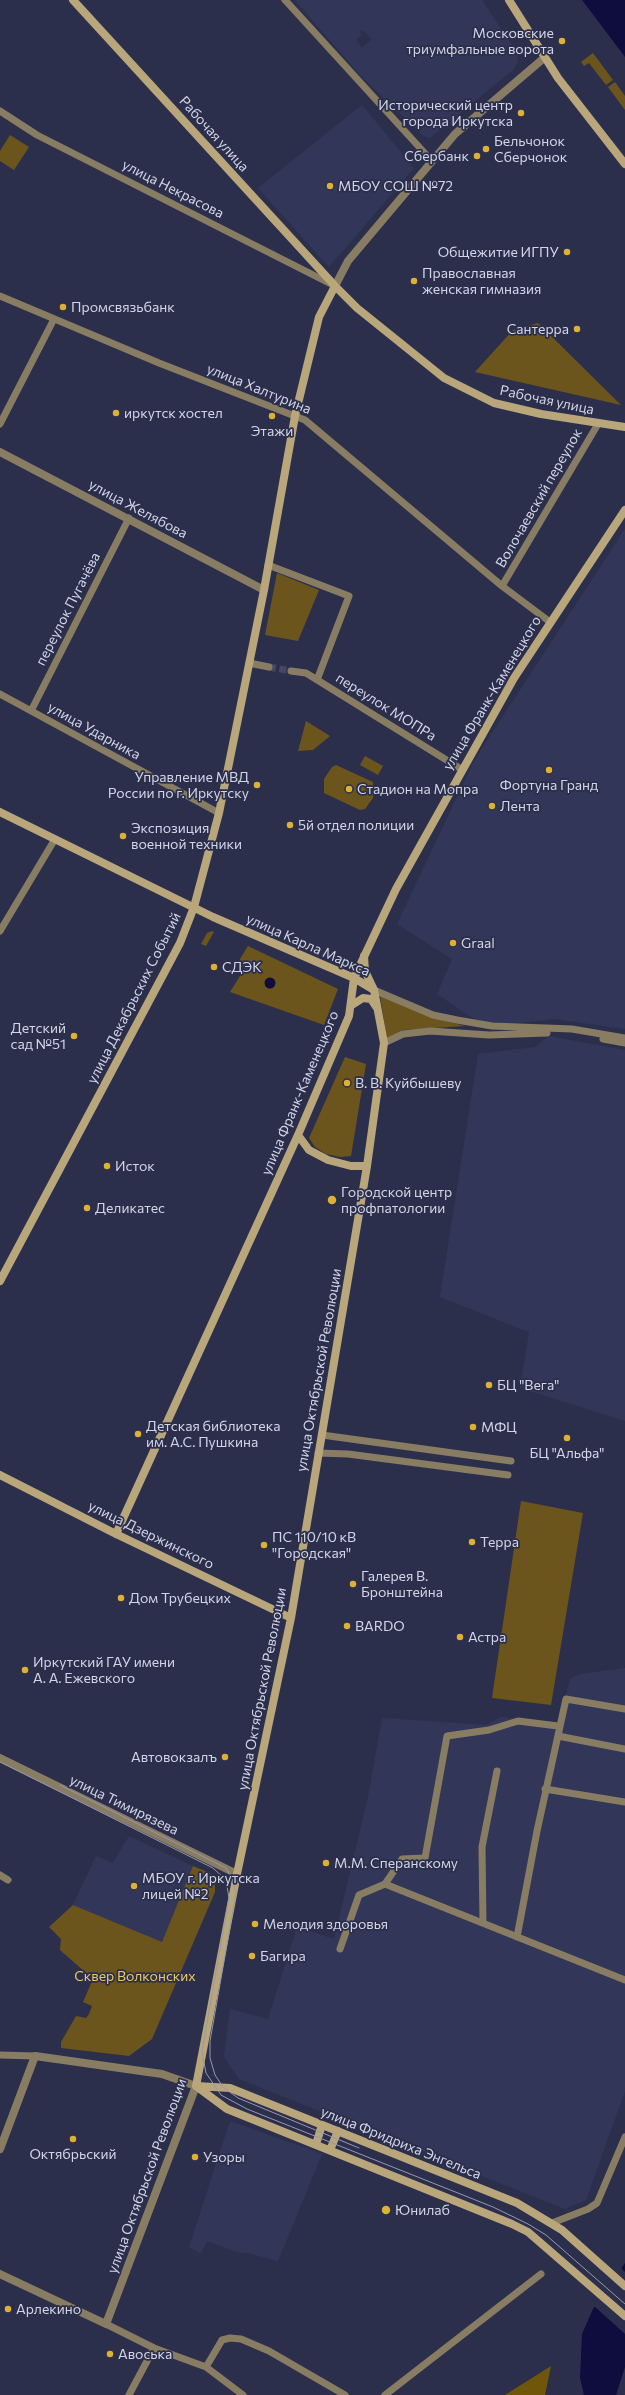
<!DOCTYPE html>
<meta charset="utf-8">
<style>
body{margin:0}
canvas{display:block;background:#2b2f4b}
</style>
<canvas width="625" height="2395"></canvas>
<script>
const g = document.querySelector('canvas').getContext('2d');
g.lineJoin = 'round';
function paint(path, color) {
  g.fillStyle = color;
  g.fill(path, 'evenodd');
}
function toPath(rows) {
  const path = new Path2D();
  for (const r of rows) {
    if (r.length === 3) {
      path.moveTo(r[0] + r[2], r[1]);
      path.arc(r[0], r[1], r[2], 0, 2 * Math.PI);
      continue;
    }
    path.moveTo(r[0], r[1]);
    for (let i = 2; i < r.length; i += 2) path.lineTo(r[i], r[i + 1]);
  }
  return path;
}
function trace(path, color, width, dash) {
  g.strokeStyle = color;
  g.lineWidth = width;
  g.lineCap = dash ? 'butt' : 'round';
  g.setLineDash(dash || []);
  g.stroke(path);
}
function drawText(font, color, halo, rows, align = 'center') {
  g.font = font + ' Commissioner,sans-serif';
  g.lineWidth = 3.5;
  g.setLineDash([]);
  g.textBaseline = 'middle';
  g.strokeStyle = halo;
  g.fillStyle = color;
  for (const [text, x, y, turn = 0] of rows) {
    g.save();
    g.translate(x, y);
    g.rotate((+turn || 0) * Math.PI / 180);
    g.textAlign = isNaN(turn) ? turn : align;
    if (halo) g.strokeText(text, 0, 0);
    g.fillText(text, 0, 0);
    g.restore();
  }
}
paint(toPath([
 [295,0,482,0,516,51,518,61,514,69,430,138,423,136,359,74],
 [362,30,372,39,362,48,356,40,362,35,360,32],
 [362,105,414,168,329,267,258,188],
 [625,529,625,1029,554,1019,492,1026,471,1017,437,994,452,959,397,924,475,759],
 [548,1036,625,1050,625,1421,520,1388,529,1332,440,1297,478,1054,536,1047],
 [625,1668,625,2091,586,2200,565,2209,239,2079,224,2057,230,2009,268,2019,297,1927,334,1939,368,1797,382,1718,486,1725,501,1717,558,1723,570,1679,580,1674],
 [129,1836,193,1866,162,1942,73,1905,96,1856,113,1863],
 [230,2121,322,2154,278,2261,248,2253,240,2253,207,2241,201,2253,189,2247]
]), '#323759');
paint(toPath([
 [593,53,613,80,606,85,589,63,584,66,581,62],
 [615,82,625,96,625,110,608,87],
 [10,135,29,147,14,170,0,161,0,151],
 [538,323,621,405,475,372,513,330],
 [277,573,319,590,298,641,265,635],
 [306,721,330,736,313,750,298,751],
 [365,756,383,766,378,775,360,765],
 [336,765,373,782,373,798,365,809,360,810,324,793,324,779,332,767],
 [212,931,214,932,206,946,201,944,207,933],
 [248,946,338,989,324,1025,230,992,245,968,237,964],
 [380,996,442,1020,465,1026,403,1030,387,1039],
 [345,1057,366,1064,351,1156,340,1157,326,1154,315,1147,309,1138],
 [521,1501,583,1513,551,1705,492,1698],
 [193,1866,210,1873,215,1883,215,1892,152,2039,129,2056,61,2048,61,2042,76,2016,86,2018,89,2014,92,2006,83,2002,93,1979,60,1950,61,1939,49,1927,73,1905,162,1942]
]), '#6b551c');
paint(toPath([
 [551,2366,545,2395,505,2395]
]), '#705609');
paint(toPath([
 [582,0,625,0,625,57,622,53],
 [270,983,5.5],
 [625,2263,625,2367,616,2395,584,2395,580,2378,582,2334,593,2309]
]), '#0f0c3e');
paint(toPath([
 [620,2267,625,2272,625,2334,593,2305]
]), '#2b2f4b');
trace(toPath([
 [269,667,291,671]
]), '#444862', 7, [7, 3.5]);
trace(toPath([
 [285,0,431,160],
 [0,111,37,135,333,285],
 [0,296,159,363,305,420,502,586,550,622],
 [0,424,54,319],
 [268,565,349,596,317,680],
 [502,586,598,424],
 [249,663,269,667],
 [291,671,306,673,461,769],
 [0,694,219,813],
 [31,711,129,518],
 [0,931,55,839],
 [374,990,433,1015,457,1020,492,1026,572,1029,625,1038],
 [603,1039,625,1043],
 [384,1043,403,1034,430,1031,489,1035,547,1033],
 [322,1435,511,1461],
 [318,1453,348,1454,508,1475],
 [558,1736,625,1749],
 [545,1789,625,1802],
 [0,1875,8,1880],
 [385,1884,402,1859,425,1858,447,1736,489,1730,518,1721,558,1726],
 [483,1923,482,1847,497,1771],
 [517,1937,537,1831,566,1699,625,1709],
 [340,1949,359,1895,385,1884,625,1980],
 [0,2055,35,2056],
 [552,2223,588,2209,597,2203,625,2137],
 [106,2324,154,2348,206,2367,243,2395],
 [206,2367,222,2340,230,2338,241,2339,269,2351,345,2395],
 [129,2395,154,2348],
 [385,2395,541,2274]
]), '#887d62', 7);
trace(toPath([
 [335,286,348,261,455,134,544,58],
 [0,452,264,590],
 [0,1758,237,1874],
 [0,2149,35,2056,162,2074,196,2086,106,2324,0,2274]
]), '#887d62', 8);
trace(toPath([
 [73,0,335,286,357,308,444,378,494,403,541,414,625,427],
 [509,0,558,78,625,164],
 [0,812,213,917,354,978,374,990],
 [352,1005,363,998,371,999,377,1008],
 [298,1135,309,1150,328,1160,351,1166,367,1166],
 [0,1281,180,943,194,907,219,813,264,590,295,416,319,317,335,286],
 [0,1475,116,1534,291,1618],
 [116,1534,298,1135,349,1016,354,978,396,889,514,678,625,510],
 [196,2086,237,1874,291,1618,367,1166,384,1043,374,990,365,971,364,956],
 [196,2086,227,2109,512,2224,528,2232,625,2316],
 [197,2086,230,2088,517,2203,562,2230,625,2286],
 [316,2144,322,2125],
 [330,2150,338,2131]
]), '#b9a77b', 8);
trace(toPath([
 [0,1762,213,1868,226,1880,229,1898,202,2051,206,2073,221,2095,247,2109,493,2207,528,2224,546,2235,625,2304],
 [60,1785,226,1868,232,1879,236,1893,210,2041,210,2058,215,2075,223,2087,238,2098,359,2148]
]), '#9598ae', 1);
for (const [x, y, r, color] of [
 [562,41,4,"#deb133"],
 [521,113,4,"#deb133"],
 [486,149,4,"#deb133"],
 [477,156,4,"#deb133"],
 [330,186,4,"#deb133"],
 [567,252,4,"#deb133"],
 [414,281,4,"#deb133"],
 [63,307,4,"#deb133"],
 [577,329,4,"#deb133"],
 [116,413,4,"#deb133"],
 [272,416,4,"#deb133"],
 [549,770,4,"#deb133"],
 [257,785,4,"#deb133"],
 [349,789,4,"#deb133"],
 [492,806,4,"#deb133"],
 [290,825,4,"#deb133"],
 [123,836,4,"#deb133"],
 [453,943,4,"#deb133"],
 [214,967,4,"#deb133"],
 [74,1036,4,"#deb133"],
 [347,1083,4,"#deb133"],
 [107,1166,4,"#deb133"],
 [332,1200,5,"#deb133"],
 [87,1208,4,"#deb133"],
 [489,1385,4,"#deb133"],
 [473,1427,4,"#deb133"],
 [138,1434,4,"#deb133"],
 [567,1438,4,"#deb133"],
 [472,1542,4,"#deb133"],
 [264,1545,4,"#deb133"],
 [353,1584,4,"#deb133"],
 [121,1598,4,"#deb133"],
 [347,1626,4,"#deb133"],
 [460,1637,4,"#deb133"],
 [25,1670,4,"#deb133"],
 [225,1757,4,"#deb133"],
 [326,1863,4,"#deb133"],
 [134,1886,4,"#deb133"],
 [255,1924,4,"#deb133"],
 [252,1956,4,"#deb133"],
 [73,2139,4,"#deb133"],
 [195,2157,4,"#deb133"],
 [386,2210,5,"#deb133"],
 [8,2309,4,"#deb133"],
 [110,2354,4,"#deb133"]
]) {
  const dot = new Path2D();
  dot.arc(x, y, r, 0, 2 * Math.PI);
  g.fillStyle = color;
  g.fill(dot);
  trace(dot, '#2b2f4b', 1.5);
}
drawText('14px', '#d2d5e7', '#2b2f4b', [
 ["Московские",554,33,"right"],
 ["триумфальные ворота",554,49,"right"],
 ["Исторический центр",513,105,"right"],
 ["города Иркутска",513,121,"right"],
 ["Бельчонок",494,141],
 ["Сберчонок",494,157],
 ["Сбербанк",469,156,"right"],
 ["МБОУ СОШ №72",338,186],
 ["Общежитие ИГПУ",559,252,"right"],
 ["Православная",422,273],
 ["женская гимназия",422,289],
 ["Промсвязьбанк",71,307],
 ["Сантерра",569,329,"right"],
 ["иркутск хостел",124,413],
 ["Этажи",272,431,"center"],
 ["Управление МВД",249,777,"right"],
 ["России по г. Иркутску",249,793,"right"],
 ["Фортуна Гранд",549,785,"center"],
 ["Стадион на Мопра",357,789],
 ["Лента",500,806],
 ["5й отдел полиции",298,825],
 ["Экспозиция",131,828],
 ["военной техники",131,844],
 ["Graal",461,943],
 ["СДЭК",222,967],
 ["Детский",66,1028,"right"],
 ["сад №51",66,1044,"right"],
 ["В. В. Куйбышеву",355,1083],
 ["Исток",115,1166],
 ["Городской центр",341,1192],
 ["профпатологии",341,1208],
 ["Деликатес",95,1208],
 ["БЦ \"Вега\"",497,1385],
 ["Детская библиотека",146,1426],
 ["им. А.С. Пушкина",146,1442],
 ["МФЦ",481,1427],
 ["БЦ \"Альфа\"",567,1453,"center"],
 ["ПС 110/10 кВ",272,1537],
 ["\"Городская\"",272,1553],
 ["Терра",480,1542],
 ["Галерея В.",361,1576],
 ["Бронштейна",361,1592],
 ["Дом Трубецких",129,1598],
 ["BARDO",355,1626],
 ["Астра",468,1637],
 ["Иркутский ГАУ имени",33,1662],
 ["А. А. Ежевского",33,1678],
 ["Автовокзалъ",217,1757,"right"],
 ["М.М. Сперанскому",334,1863],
 ["МБОУ г. Иркутска",142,1878],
 ["лицей №2",142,1894],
 ["Мелодия здоровья",263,1924],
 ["Багира",260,1956],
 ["Октябрьский",73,2154,"center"],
 ["Узоры",203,2157],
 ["Юнилаб",395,2210],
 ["Арлекино",16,2309],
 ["Авоська",118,2354]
], 'left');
drawText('14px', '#d2d5e7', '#2b2f4b', [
 ["Рабочая улица",214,134,48],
 ["улица Некрасова",173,189,27],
 ["улица Халтурина",259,389,22],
 ["Рабочая улица",547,400,12],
 ["Волочаевский переулок",539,498,-60],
 ["улица Желябова",138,509,28],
 ["переулок Пугачёва",68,609,-63],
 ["улица Франк-Каменецкого",492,693,-59],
 ["переулок МОПРа",386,707,32],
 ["улица Ударника",94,731,29],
 ["улица Карла Маркса",308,945,24],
 ["улица Декабрьских Событий",134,998,-63],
 ["улица Франк-Каменецкого",300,1093,-67],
 ["улица Октябрьской Революции",319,1370,-80],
 ["улица Дзержинского",151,1535,26],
 ["улица Октябрьской Революции",262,1689,-79],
 ["улица Тимирязева",124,1805,26],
 ["улица Фридриха Энгельса",401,2143,22],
 ["улица Октябрьской Революции",147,2176,-70]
]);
drawText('14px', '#ecc667', '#2b2f4b', [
 ["Сквер Волконских",135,1976]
]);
</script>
